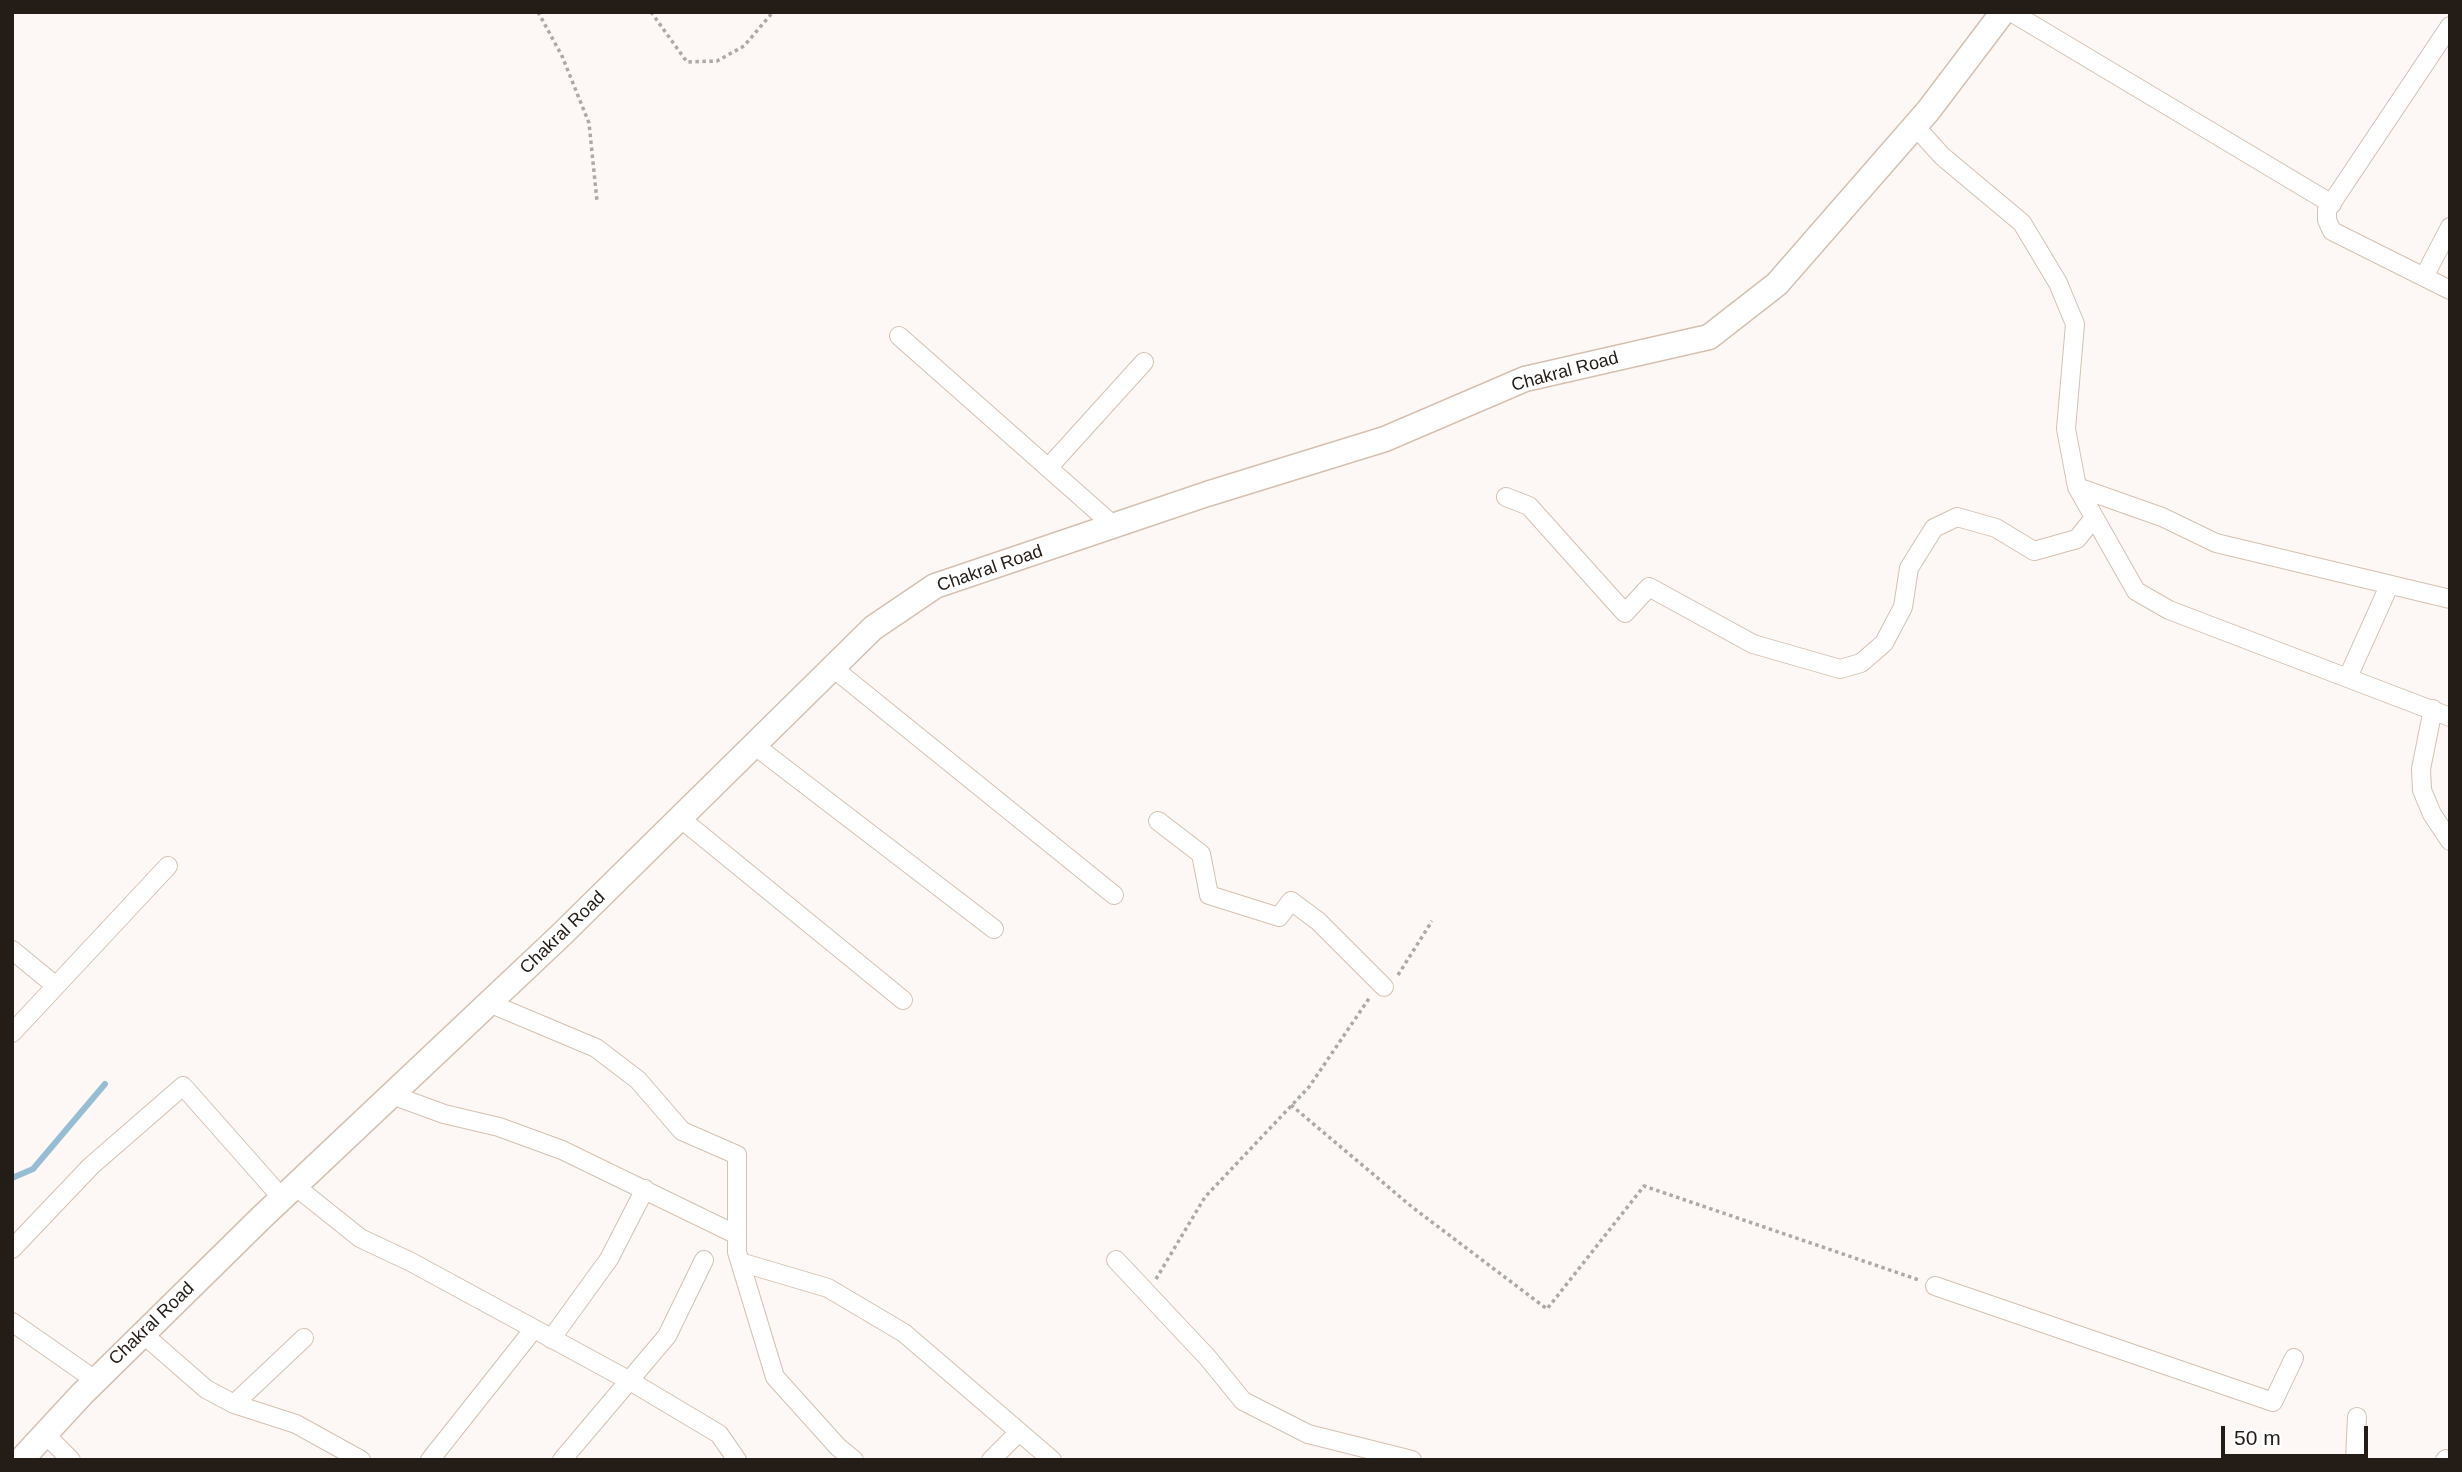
<!DOCTYPE html>
<style>
body{margin:0}
#map{position:relative;width:2462px;height:1472px;overflow:hidden;background:#fdf8f5;font-family:Helvetica,sans-serif}
canvas{display:block}
.frame{position:absolute;inset:0;border:14px solid #241c16;pointer-events:none}
.scale{position:absolute;left:2221px;top:1426px;width:147px;height:32px;box-sizing:border-box;border:4px solid #241c16;border-top:0;padding-left:9px;font-size:21px;line-height:24px;white-space:nowrap;color:#241c16;-webkit-text-stroke:5px #fff;paint-order:stroke}
</style>
<div id="map">
<canvas width="2462" height="1472"></canvas>
<div class="frame"></div>
<div class="scale">50 m</div>
</div>
<script>
const g = document.querySelector('canvas').getContext('2d');
g.lineJoin = 'round';
function toPath(rows) {
  const path = new Path2D();
  for (const r of rows) {
    path.moveTo(r[0], r[1]);
    for (let i = 2; i < r.length; i += 2) path.lineTo(r[i], r[i + 1]);
  }
  return path;
}
function trace(path, color, width, dash) {
  g.strokeStyle = color;
  g.lineWidth = width;
  g.lineCap = dash ? 'butt' : 'round';
  g.setLineDash(dash || []);
  g.stroke(path);
}
function drawText(font, color, halo, rows, align = 'center') {
  g.font = font + ' Helvetica,sans-serif';
  g.lineWidth = 5;
  g.setLineDash([]);
  g.textBaseline = 'middle';
  g.strokeStyle = halo;
  g.fillStyle = color;
  for (const [text, x, y, turn = 0] of rows) {
    g.save();
    g.translate(x, y);
    g.rotate((+turn || 0) * Math.PI / 180);
    g.textAlign = isNaN(turn) ? turn : align;
    if (halo) g.strokeText(text, 0, 0);
    g.fillText(text, 0, 0);
    g.restore();
  }
}
trace(toPath([
 [12,1178,33,1169,105,1084]
]), '#97bdd5', 6);
const street = toPath([
 [2011,12,2332,204],
 [2450,26,2327,210,2327,220,2332,231,2450,290],
 [1915,126,1942,156,2022,223,2058,283,2075,324,2066,429,2077,487,2136,591,2169,610,2450,717],
 [2424,277,2450,227],
 [899,336,1114,526],
 [1048,468,1144,362],
 [2077,487,2162,517,2216,543,2450,599],
 [1506,497,1529,506,1625,613,1649,587,1753,644,1840,669,1861,663,1884,643,1903,607,1909,568,1934,528,1957,517,1996,528,2034,551,2077,539,2093,519],
 [833,668,1114,895],
 [2348,677,2389,586],
 [2433,709,2421,769,2422,790,2432,814,2450,841],
 [754,745,994,929],
 [680,818,903,1000],
 [1158,821,1201,854,1209,895,1279,917,1291,901,1318,921,1384,987],
 [12,950,56,986],
 [489,1003,596,1048,638,1080,682,1131,737,1155,737,1252,775,1377,838,1447,854,1460],
 [12,1033,168,866],
 [392,1095,444,1114,499,1127,562,1150,737,1235],
 [295,1186,360,1238,411,1262,630,1381,719,1434,737,1460],
 [12,1249,91,1166,183,1086,282,1198],
 [1116,1260,1208,1358,1243,1401,1308,1434,1412,1460],
 [740,1262,828,1288,904,1333,1052,1460],
 [1935,1286,2273,1402,2294,1358],
 [12,1322,95,1380],
 [143,1334,206,1389,234,1404,296,1424,361,1460],
 [551,1339,609,1259,645,1189],
 [234,1404,304,1338],
 [45,1434,71,1460],
 [430,1460,533,1330],
 [562,1460,667,1336,704,1260],
 [991,1460,1019,1432],
 [2355,1460,2357,1417],
 [2445,1460,2446,1459]
]);
const secondary = toPath([
 [21,1460,82,1394,262,1217,560,936,873,628,935,586,1207,494,1385,439,1525,379,1709,337,1777,284,1928,111,2003,12]
]);
trace(street, '#d6c0b0', 20);
trace(secondary, '#d6c0b0', 27);
trace(toPath([
 [538,12,562,56,589,123,597,201],
 [651,12,687,62,717,61,744,46,773,12],
 [1398,975,1432,921],
 [1291,1105,1412,1207,1547,1309,1644,1186,1919,1280],
 [1156,1279,1205,1197,1309,1087,1370,997]
]), '#afa9a5', 3.5, [3.5, 3.5]);
trace(street, '#fff', 18);
trace(secondary, '#fff', 24);
drawText('18px', '#241c16', '#fff', [
 ["Chakral Road",1565,372,-15],
 ["Chakral Road",990,569,-19],
 ["Chakral Road",563,933,-44],
 ["Chakral Road",152,1324,-44]
]);
</script>
